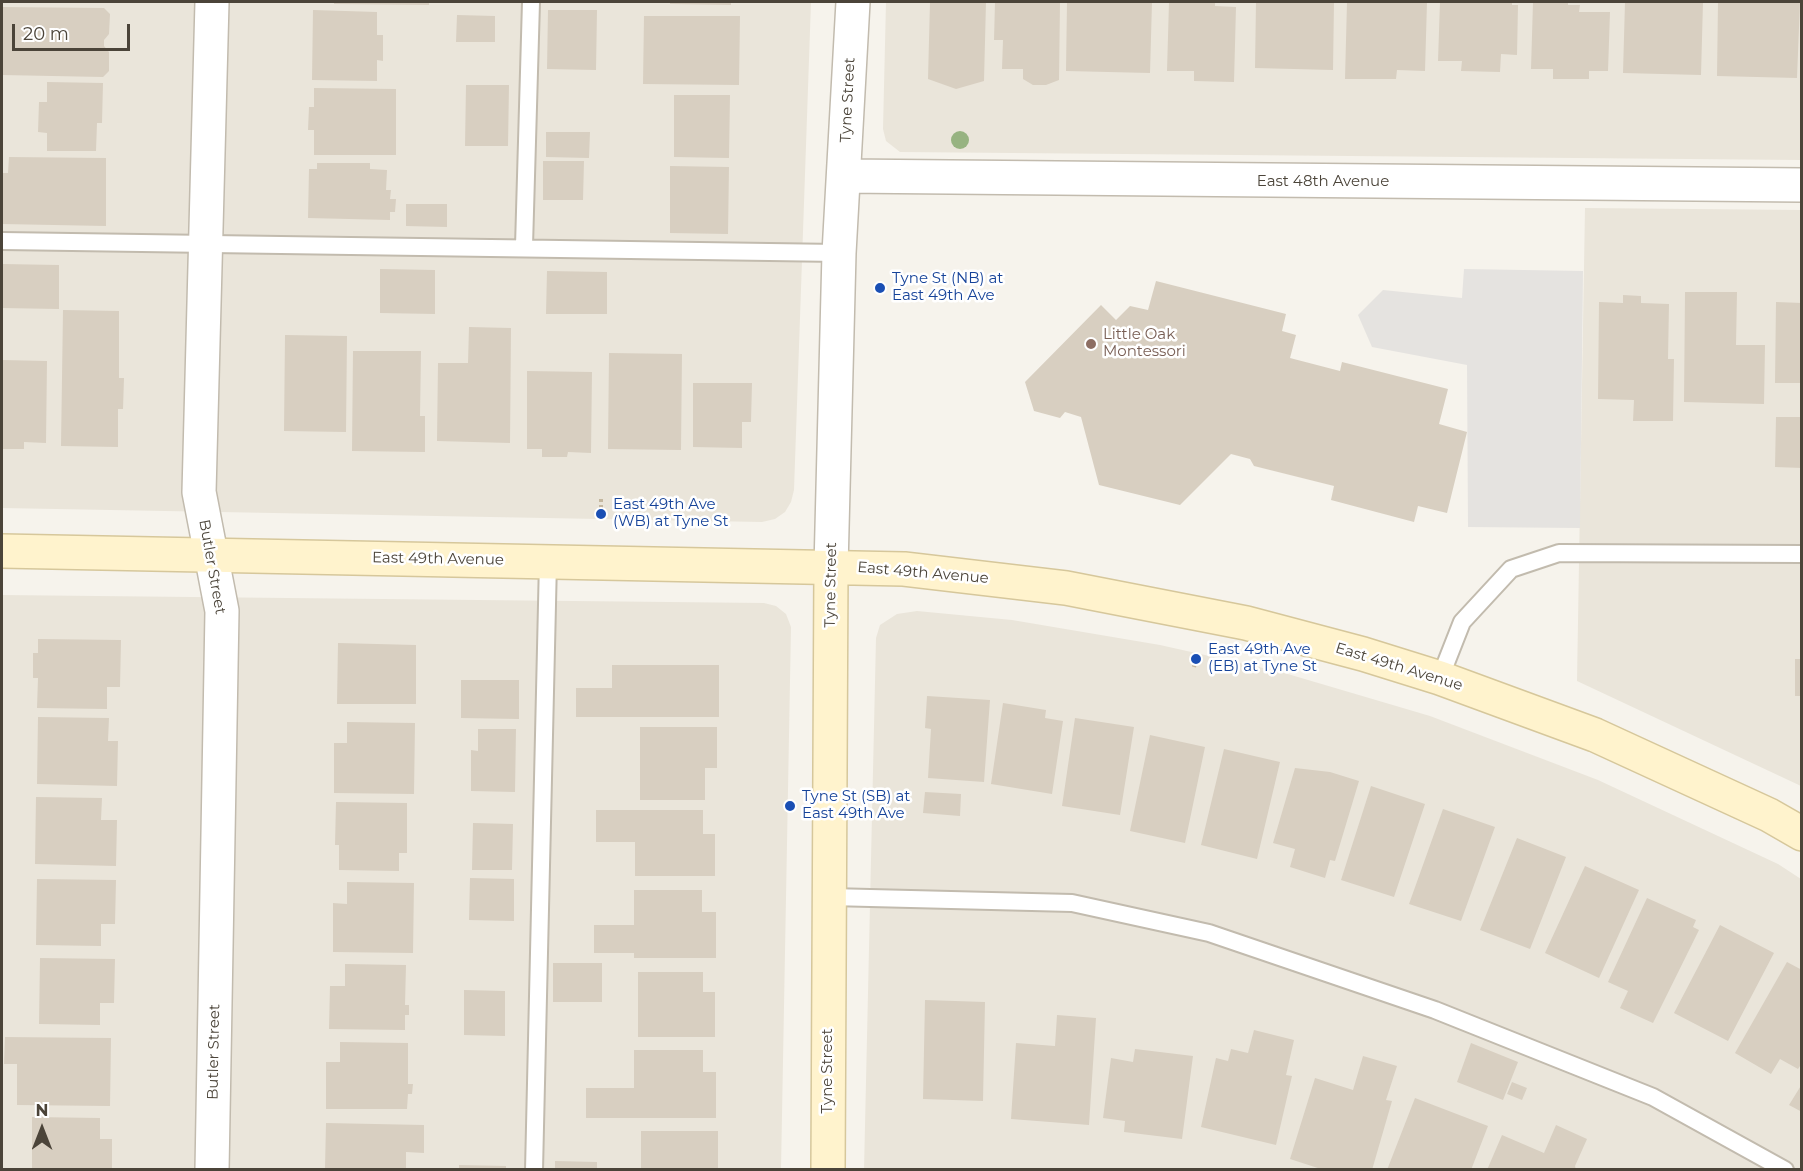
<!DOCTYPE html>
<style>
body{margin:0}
#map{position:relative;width:1803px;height:1171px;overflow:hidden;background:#f6f3ec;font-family:Montserrat,sans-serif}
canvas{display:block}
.frame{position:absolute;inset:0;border:3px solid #4b4439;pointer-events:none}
.north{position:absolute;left:12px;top:1099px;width:60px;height:60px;-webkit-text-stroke:4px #fff;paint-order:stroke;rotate:0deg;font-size:16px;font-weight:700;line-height:24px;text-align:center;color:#4b4439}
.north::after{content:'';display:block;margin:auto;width:21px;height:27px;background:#4b4439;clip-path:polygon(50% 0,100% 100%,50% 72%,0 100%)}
.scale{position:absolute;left:12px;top:24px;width:118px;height:27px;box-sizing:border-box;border:3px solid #4b4439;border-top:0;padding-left:8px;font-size:18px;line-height:21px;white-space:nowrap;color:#4b4439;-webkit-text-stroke:4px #fff;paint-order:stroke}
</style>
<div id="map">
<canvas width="1803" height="1171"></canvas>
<div class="frame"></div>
<div class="north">N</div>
<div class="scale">20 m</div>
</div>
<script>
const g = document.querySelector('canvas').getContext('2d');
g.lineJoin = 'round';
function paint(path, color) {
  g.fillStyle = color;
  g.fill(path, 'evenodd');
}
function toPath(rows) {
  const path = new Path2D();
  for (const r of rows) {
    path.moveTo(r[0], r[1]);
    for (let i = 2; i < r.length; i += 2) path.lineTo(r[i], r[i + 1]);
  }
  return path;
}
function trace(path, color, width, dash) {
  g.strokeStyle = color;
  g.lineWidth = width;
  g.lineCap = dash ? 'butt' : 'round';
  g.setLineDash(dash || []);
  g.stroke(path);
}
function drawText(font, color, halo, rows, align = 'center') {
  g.font = font + ' Montserrat,sans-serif';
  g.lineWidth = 5;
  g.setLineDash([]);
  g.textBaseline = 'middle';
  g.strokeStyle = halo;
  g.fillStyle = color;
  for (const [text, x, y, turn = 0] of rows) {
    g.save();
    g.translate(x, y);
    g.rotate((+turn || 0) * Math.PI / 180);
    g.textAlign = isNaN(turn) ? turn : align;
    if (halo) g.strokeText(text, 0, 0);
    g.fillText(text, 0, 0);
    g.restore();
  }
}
paint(toPath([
 [2,2,811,2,794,490,791,502,785,512,775,519,762,522,2,508],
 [886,2,1801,2,1801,160,900,152,886,141,883,129],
 [1585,208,1801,210,1801,786,1577,681],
 [2,595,764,603,776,606,786,614,791,627,781,1169,2,1170],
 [917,611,1012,620,1160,645,1281,672,1430,716,1598,780,1778,864,1801,879,1801,1169,864,1170,876,638,880,625,897,614]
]), '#eae5da');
paint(toPath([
 [1464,269,1583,271,1580,528,1468,527,1467,365,1372,347,1358,315,1383,290,1462,298]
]), '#e5e3e0');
paint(toPath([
 [334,2,429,2,429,5,334,4],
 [670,2,731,2,731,5,670,4],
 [930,2,986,2,984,81,956,89,928,79],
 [995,2,1060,2,1059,80,1046,85,1033,85,1023,79,1023,69,1002,69,1003,40,994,40],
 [1067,2,1152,2,1150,73,1066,71],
 [1169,2,1215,2,1215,6,1236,7,1234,82,1194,81,1194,71,1167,71],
 [1256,2,1334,2,1333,70,1255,68],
 [1347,2,1427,2,1425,71,1397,70,1396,79,1345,79],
 [1440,2,1512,2,1512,5,1518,5,1517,55,1501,54,1500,72,1461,71,1462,61,1438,61],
 [1533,2,1568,2,1568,5,1580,5,1579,12,1610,12,1608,71,1589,71,1589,79,1553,79,1553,69,1531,69],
 [1625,2,1703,2,1701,75,1623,73],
 [1718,2,1800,2,1797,78,1717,76],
 [2,7,104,8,110,14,109,34,104,40,104,46,109,52,109,71,103,77,2,75],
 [313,10,377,12,377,35,383,35,383,61,377,60,377,81,312,80],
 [548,10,597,10,596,70,547,69],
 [457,15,495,16,495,42,456,42],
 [644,16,740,16,739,85,643,84],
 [47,82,103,83,102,123,97,123,96,151,47,151,47,133,38,132,39,102,47,102],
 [466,85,509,85,508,146,465,146],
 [314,88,396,89,396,155,314,155,314,130,308,130,309,107,314,107],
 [674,95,730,95,729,158,674,157],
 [546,132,590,132,589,158,546,157],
 [9,157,106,158,106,226,2,224,2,173,8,173],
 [543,161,584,161,583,200,543,200],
 [317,163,370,163,370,169,387,170,386,190,391,190,390,199,396,199,395,212,390,212,390,220,308,218,309,169,317,169],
 [670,166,729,167,728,234,670,233],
 [406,204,447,204,447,227,406,226],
 [2,264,59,265,59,309,2,308],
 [380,269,435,270,435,314,380,313],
 [547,271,607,272,607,314,546,314],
 [1156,281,1286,314,1282,331,1296,335,1290,358,1340,371,1342,362,1448,389,1439,424,1467,432,1447,513,1418,506,1414,522,1331,500,1334,486,1254,466,1250,459,1231,454,1180,505,1099,485,1081,417,1065,412,1060,418,1034,411,1025,382,1101,305,1116,320,1130,306,1148,310],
 [1685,292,1737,292,1736,345,1765,345,1764,404,1684,402],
 [1623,295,1641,296,1641,303,1669,304,1668,359,1674,359,1673,421,1633,421,1634,400,1598,399,1599,302,1623,303],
 [1776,302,1802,303,1802,383,1775,383],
 [63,310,119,311,119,378,124,378,123,409,118,409,118,447,61,446],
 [469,327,511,328,510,443,437,441,438,363,468,363],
 [285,335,347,336,346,432,284,431],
 [353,351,421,351,420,416,425,416,425,452,352,451],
 [609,353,682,354,681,450,608,449],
 [2,360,47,361,46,443,24,442,24,449,2,449],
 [527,371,592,372,591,453,568,452,567,457,542,457,542,449,527,449],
 [693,383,752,383,751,422,742,422,742,448,693,447],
 [1776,417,1802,417,1802,468,1775,467],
 [38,639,121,640,120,687,107,687,107,709,37,708,38,678,33,678,33,653,38,653],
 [338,643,416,645,416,704,337,704],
 [1795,659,1802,659,1802,696,1795,696],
 [612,665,719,665,719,717,576,717,576,688,612,688],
 [461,680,519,680,519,719,461,718],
 [927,696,990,700,984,782,928,778,931,729,925,728],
 [1003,703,1046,710,1045,718,1063,721,1052,794,991,784],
 [38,717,109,718,108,741,118,741,117,786,37,784],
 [1075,718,1134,727,1120,815,1062,806],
 [347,722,415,723,414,794,334,793,334,743,347,743],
 [640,727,717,727,717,768,705,768,705,800,640,800],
 [478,729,516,729,515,792,471,791,471,750,478,751],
 [1150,735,1205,747,1185,843,1130,831],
 [1224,749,1280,762,1257,859,1201,845],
 [1295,768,1330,772,1359,781,1335,861,1330,860,1325,878,1290,867,1295,849,1273,843],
 [1371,786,1425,804,1394,897,1341,880],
 [925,792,961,794,960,816,923,813],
 [36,797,102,798,101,820,117,820,116,866,35,864],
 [336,802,407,803,407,853,399,853,399,871,339,870,339,845,335,845],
 [1443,809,1495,827,1461,921,1409,904],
 [596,810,703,810,703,834,715,834,715,876,635,876,635,842,596,842],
 [473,823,513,824,512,870,472,870],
 [1517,838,1566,857,1530,949,1480,930],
 [1585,866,1639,890,1599,978,1545,953],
 [470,878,514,879,514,921,469,920],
 [37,879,116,880,115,924,101,924,101,946,36,945],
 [347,882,414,883,413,953,333,952,333,903,347,904],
 [634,890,702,890,702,912,716,912,716,958,634,958,634,953,594,953,594,925,634,925],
 [1647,898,1696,920,1693,927,1699,930,1653,1023,1620,1008,1628,991,1608,982],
 [1720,925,1774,953,1728,1041,1674,1013],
 [40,958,115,959,114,1003,100,1003,100,1025,39,1024],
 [1787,962,1802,970,1802,1063,1798,1069,1780,1059,1771,1074,1735,1053],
 [553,963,602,963,602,1002,553,1002],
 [345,964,406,965,405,1005,409,1005,409,1015,405,1015,405,1030,329,1029,330,986,345,986],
 [638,972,703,972,703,992,715,992,715,1037,638,1037],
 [464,990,505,991,505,1036,464,1035],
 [925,1000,985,1002,983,1101,923,1099],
 [1057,1015,1096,1018,1089,1125,1011,1119,1016,1043,1055,1046],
 [1254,1030,1294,1040,1286,1075,1292,1076,1276,1145,1201,1127,1216,1058,1228,1061,1231,1049,1248,1053],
 [5,1037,111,1038,110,1106,17,1105,17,1064,4,1064],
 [340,1042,408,1043,408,1084,413,1084,412,1094,408,1094,407,1109,326,1109,326,1062,340,1062],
 [1471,1043,1518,1062,1503,1100,1457,1082],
 [1135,1049,1193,1056,1182,1139,1124,1132,1125,1121,1103,1118,1111,1058,1133,1062],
 [634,1050,703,1050,703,1072,716,1072,716,1118,586,1118,586,1088,634,1088],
 [1363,1056,1397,1066,1386,1100,1392,1101,1372,1170,1324,1170,1290,1159,1315,1078,1353,1090],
 [1512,1082,1527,1088,1522,1100,1507,1094],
 [1802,1084,1802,1112,1789,1105],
 [1415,1098,1488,1126,1471,1170,1387,1170],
 [32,1117,100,1118,100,1139,112,1139,112,1170,32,1170],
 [326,1123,424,1125,424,1153,406,1152,406,1170,325,1168],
 [1556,1125,1587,1139,1575,1166,1576,1170,1487,1170,1502,1135,1544,1153],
 [641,1131,718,1131,718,1170,641,1170],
 [555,1161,597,1162,597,1170,555,1170],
 [459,1165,506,1166,506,1170,459,1170]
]), '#d8cfc1');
const lane = toPath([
 [2,241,839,253],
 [524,246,531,2],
 [1440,678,1462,622,1511,569,1559,553,1802,554],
 [830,897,1072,903,1209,933,1435,1010,1653,1097,1785,1170],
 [534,1170,548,561]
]);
const street = toPath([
 [844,176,1802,185],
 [831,567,839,253,853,2],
 [212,1170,222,611,199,492,212,2]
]);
const secondary = toPath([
 [2,551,904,569,1066,588,1246,623,1363,654,1440,678,1595,735,1769,815,1802,834],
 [828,1170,831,567]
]);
trace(lane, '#c2bbae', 20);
trace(street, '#c2bbae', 36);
trace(secondary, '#d6c79b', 36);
trace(toPath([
 [601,514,601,498],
 [1194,667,1196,659]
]), '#c4b79f', 4, [3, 3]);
trace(lane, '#fff', 16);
trace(street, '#fff', 33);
trace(secondary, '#fff3cd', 33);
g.fillStyle = '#97b381';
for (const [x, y] of [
 [960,140]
]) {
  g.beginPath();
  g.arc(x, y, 9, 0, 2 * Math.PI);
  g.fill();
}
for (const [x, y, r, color] of [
 [880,288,6,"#1a4fb4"],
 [1091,344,6,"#8d6e63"],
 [601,514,6,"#1a4fb4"],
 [1196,659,6,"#1a4fb4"],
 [790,806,6,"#1a4fb4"]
]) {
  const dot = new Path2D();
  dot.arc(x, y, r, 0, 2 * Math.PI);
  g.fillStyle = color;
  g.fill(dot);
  trace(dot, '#fff', 2);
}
drawText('15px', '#4b4439', '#fff', [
 ["Tyne Street",848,100,-87],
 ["East 48th Avenue",1323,182],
 ["East 49th Avenue",438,559,1],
 ["Butler Street",212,567,80],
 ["East 49th Avenue",923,573,5],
 ["Tyne Street",831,585,-89],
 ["East 49th Avenue",1399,667,17],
 ["Butler Street",214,1052,-89],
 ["Tyne Street",828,1071,-90]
]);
drawText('15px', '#164399', '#fff', [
 ["Tyne St (NB) at",892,279],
 ["East 49th Ave",892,296],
 ["East 49th Ave",613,505],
 ["(WB) at Tyne St",613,522],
 ["East 49th Ave",1208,650],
 ["(EB) at Tyne St",1208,667],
 ["Tyne St (SB) at",802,797],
 ["East 49th Ave",802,814]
], 'left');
drawText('15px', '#785e54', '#fff', [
 ["Little Oak",1103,335],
 ["Montessori",1103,352]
], 'left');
</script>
